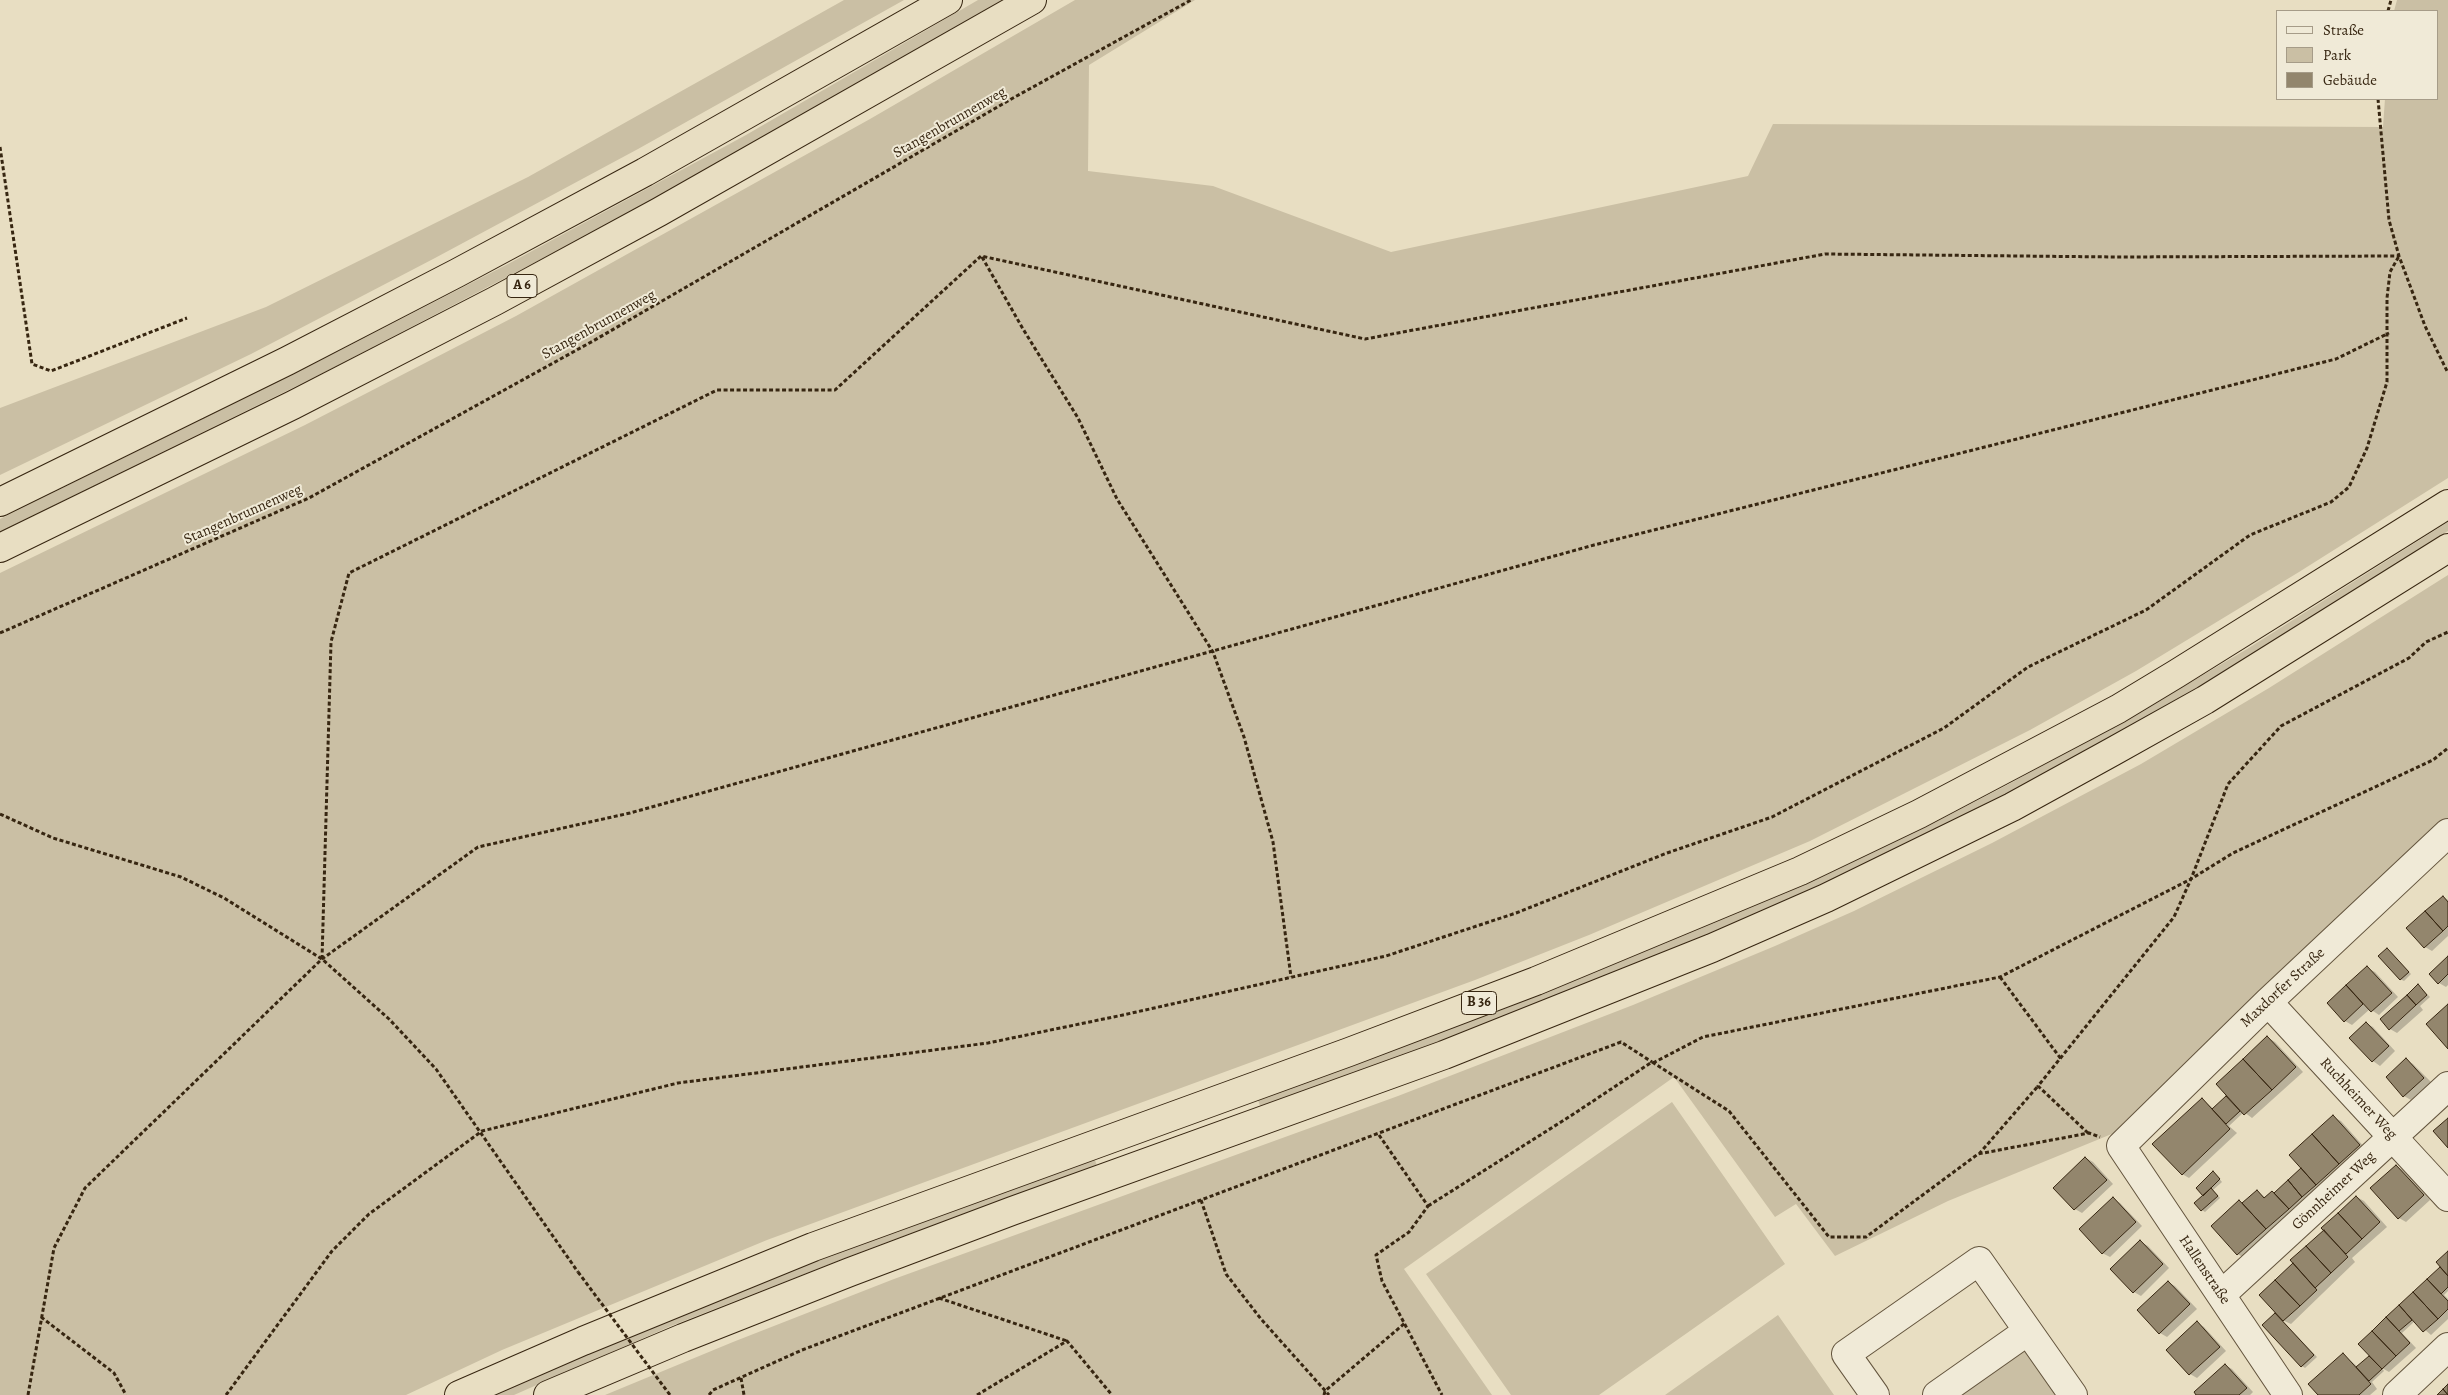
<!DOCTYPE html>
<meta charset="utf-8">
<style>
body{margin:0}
#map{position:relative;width:2448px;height:1395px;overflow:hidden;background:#e8dec2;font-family:Alegreya,serif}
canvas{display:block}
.legend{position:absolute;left:2276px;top:10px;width:162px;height:90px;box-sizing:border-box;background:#f0ead7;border:1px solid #a69c88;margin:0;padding:6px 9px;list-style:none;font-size:15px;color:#372611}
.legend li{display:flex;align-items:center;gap:10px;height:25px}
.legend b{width:25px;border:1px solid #a69c88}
</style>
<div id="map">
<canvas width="2448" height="1395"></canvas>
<ul class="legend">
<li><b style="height:6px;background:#f0ead7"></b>Straße</li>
<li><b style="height:14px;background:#cabfa4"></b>Park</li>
<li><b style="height:14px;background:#93866d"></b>Gebäude</li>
</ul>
</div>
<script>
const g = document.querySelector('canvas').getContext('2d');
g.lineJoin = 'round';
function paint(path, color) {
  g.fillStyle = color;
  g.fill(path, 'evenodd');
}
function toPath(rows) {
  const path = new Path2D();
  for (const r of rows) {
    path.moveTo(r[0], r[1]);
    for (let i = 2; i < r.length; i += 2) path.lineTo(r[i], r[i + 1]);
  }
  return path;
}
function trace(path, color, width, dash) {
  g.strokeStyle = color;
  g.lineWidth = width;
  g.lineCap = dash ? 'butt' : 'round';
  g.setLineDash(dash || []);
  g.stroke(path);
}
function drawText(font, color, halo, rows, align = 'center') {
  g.font = font + ' Alegreya,serif';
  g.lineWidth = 4;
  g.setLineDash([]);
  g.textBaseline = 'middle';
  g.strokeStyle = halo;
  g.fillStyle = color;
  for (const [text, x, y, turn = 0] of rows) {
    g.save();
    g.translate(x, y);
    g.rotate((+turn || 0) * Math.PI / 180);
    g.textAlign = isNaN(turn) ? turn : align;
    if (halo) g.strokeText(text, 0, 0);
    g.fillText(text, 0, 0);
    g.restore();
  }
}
paint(toPath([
 [844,0,904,0,638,149,435,258,251,354,0,475,0,408,266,307,528,177],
 [978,0,1003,0,698,175,576,241,325,372,0,532,0,519,339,351,508,264,746,135],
 [1075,0,1195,0,1089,65,1088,171,1213,186,1391,252,1748,176,1773,124,2383,127,2385,99,2437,99,2437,11,2394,11,2397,0,2448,0,2448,478,2299,572,2136,671,2030,730,1810,841,1589,935,1475,980,767,1240,502,1350,406,1395,0,1395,0,573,305,425,516,316,870,119],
 [2448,522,2448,531,2175,702,2023,786,1934,832,1788,900,1613,974,1402,1056,1260,1106,1258,1100,1504,1009,1622,961,1811,880,1930,825,2009,784,2152,705,2247,649],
 [2448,575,2448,828,2119,1131,1948,1201,1835,1256,1796,1204,1775,1217,1674,1077,1404,1269,1492,1395,605,1395,733,1342,894,1279,1398,1096,1633,1005,1775,946,1854,911,1992,843,2141,764,2269,688],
 [1672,1102,1785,1264,1599,1395,1511,1395,1426,1274],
 [1095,1160,1097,1166,876,1246,671,1326,514,1395,493,1395,635,1333,796,1268,1042,1177],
 [1778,1315,1834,1395,1665,1395],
 [2032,1342,2069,1395,1956,1395]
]), '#cabfa4');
paint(toPath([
 [2443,897,2448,900,2448,936,2432,951,2425,947],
 [2387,949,2411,974,2404,981,2400,979],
 [2448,958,2448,985,2446,987,2439,983],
 [2367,968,2375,972,2398,997,2379,1015,2370,1009,2352,1025,2345,1021,2328,1003],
 [2421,988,2430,997,2420,1006,2423,1010,2397,1033,2390,1029],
 [2366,1023,2373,1027,2395,1051,2380,1066,2373,1061,2350,1038],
 [2267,1037,2275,1042,2303,1072,2252,1118,2244,1112,2229,1126,2237,1133,2189,1178,2182,1174,2202,1099,2214,1109,2227,1097,2232,1100],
 [2406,1060,2413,1064,2431,1082,2411,1100,2404,1096,2387,1077],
 [2333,1117,2341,1121,2366,1149,2324,1188,2320,1185,2292,1210,2295,1214,2245,1259,2238,1254,2213,1226,2240,1201,2243,1204,2257,1191,2266,1198,2273,1192,2275,1194,2303,1168],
 [2086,1158,2093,1162,2113,1184,2082,1213,2075,1209,2055,1188],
 [2396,1166,2403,1170,2430,1200,2406,1222,2399,1218],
 [2216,1175,2222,1182,2213,1190,2220,1198,2205,1212,2202,1210,2204,1196],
 [2357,1197,2364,1201,2387,1227,2352,1258,2355,1262,2291,1324,2282,1320,2317,1357,2305,1368,2302,1366,2276,1315,2280,1317,2295,1264],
 [2113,1199,2120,1203,2142,1226,2110,1257,2102,1253],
 [2141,1242,2148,1246,2169,1268,2141,1296,2134,1292],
 [2448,1253,2448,1291,2444,1295,2448,1299,2448,1319,2431,1335,2415,1321,2402,1333,2416,1348,2389,1372,2382,1368,2384,1371,2372,1382,2377,1389,2370,1395,2320,1395,2343,1354,2358,1367,2369,1357,2374,1360,2360,1344,2440,1269,2445,1272],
 [2168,1282,2175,1286,2197,1309,2167,1337,2160,1333],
 [2197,1323,2204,1327,2226,1351,2197,1378,2190,1374,2168,1350],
 [2225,1365,2232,1369,2253,1392,2250,1395,2198,1395]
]), '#0003');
const building = toPath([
 [2443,896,2448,902,2448,926,2443,931,2425,911,2443,896],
 [2425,911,2443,931,2424,948,2406,928,2425,911],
 [2387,948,2409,972,2400,980,2378,956,2387,948],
 [2448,956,2448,974,2438,984,2429,974,2448,956],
 [2367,966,2392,993,2371,1012,2346,985,2367,966],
 [2418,984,2427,995,2416,1005,2407,995,2418,984],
 [2346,985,2363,1004,2344,1022,2327,1003,2346,985],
 [2407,995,2416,1005,2389,1030,2380,1019,2407,995],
 [2448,1004,2448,1049,2426,1024,2448,1004],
 [2366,1022,2389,1046,2372,1062,2349,1038,2366,1022],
 [2267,1036,2296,1067,2272,1090,2243,1059,2267,1036],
 [2406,1058,2424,1078,2403,1097,2386,1077,2406,1058],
 [2243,1059,2272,1090,2244,1115,2216,1084,2243,1059],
 [2226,1096,2240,1111,2226,1124,2212,1109,2226,1096],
 [2202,1098,2230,1129,2182,1175,2152,1144,2202,1098],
 [2333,1115,2360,1145,2339,1164,2312,1134,2333,1115],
 [2448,1118,2448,1148,2433,1131,2448,1118],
 [2312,1134,2339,1164,2316,1185,2289,1155,2312,1134],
 [2085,1157,2107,1180,2074,1210,2053,1188,2085,1157],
 [2396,1165,2424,1195,2398,1219,2370,1188,2396,1165],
 [2301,1168,2316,1185,2302,1197,2288,1180,2301,1168],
 [2213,1171,2220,1179,2203,1196,2196,1188,2213,1171],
 [2288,1180,2302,1197,2289,1209,2274,1193,2288,1180],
 [2211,1188,2218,1196,2201,1211,2194,1203,2211,1188],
 [2257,1190,2264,1198,2272,1191,2289,1209,2266,1229,2242,1203,2257,1190],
 [2356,1196,2380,1222,2362,1239,2338,1213,2356,1196],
 [2113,1197,2136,1222,2102,1254,2079,1229,2113,1197],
 [2239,1200,2266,1229,2237,1255,2211,1226,2239,1200],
 [2338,1213,2362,1239,2346,1254,2321,1228,2338,1213],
 [2324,1230,2348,1257,2331,1273,2306,1246,2324,1230],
 [2140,1240,2163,1264,2133,1293,2110,1269,2140,1240],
 [2306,1246,2331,1273,2315,1288,2290,1260,2306,1246],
 [2448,1251,2448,1276,2436,1262,2448,1251],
 [2293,1263,2317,1290,2300,1306,2275,1280,2293,1263],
 [2440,1267,2448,1276,2448,1287,2441,1294,2427,1279,2440,1267],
 [2427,1279,2448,1301,2448,1309,2438,1319,2413,1292,2427,1279],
 [2275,1280,2300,1306,2283,1321,2259,1295,2275,1280],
 [2168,1281,2190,1304,2159,1334,2137,1310,2168,1281],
 [2413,1292,2438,1319,2423,1332,2399,1305,2413,1292],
 [2399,1305,2412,1320,2399,1331,2386,1317,2399,1305],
 [2275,1313,2314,1355,2301,1367,2262,1325,2275,1313],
 [2386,1317,2410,1343,2396,1356,2372,1331,2386,1317],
 [2197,1321,2220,1347,2189,1375,2166,1350,2197,1321],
 [2372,1331,2396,1356,2382,1369,2358,1344,2372,1331],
 [2343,1353,2371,1384,2359,1395,2318,1395,2308,1384,2343,1353],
 [2369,1356,2382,1369,2369,1381,2356,1367,2369,1356],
 [2225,1364,2247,1388,2239,1395,2196,1395,2194,1392,2225,1364],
 [2448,1384,2448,1395,2443,1389,2448,1384],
 [2443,1389,2448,1395,2437,1395,2443,1389]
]);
paint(building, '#93866d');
trace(building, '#372611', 1);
const minor = toPath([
 [2268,1002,2448,1197],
 [2221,1295,2448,1086],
 [1875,1395,1846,1354,1979,1261,2073,1395],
 [1937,1395,2028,1331],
 [2288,1395,2121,1146,2268,1002,2448,833],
 [2397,1395,2448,1347]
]);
const highway = toPath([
 [0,502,287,361,457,273,645,172,948,0],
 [0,548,293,405,495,301,659,212,1032,0],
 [459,1395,583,1341,813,1247,1349,1052,1536,981,1800,871,1919,814,2118,709,2176,674,2448,504],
 [548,1395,683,1338,850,1272,1012,1211,1444,1055,1712,948,1826,898,2012,807,2112,752,2205,700,2448,548]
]);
trace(minor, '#63543d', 30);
trace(highway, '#372611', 30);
trace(toPath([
 [2388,11,2391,0],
 [2378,99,2389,220,2399,256,2425,326,2448,373],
 [0,147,32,364,51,371,187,318],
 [982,257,1023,329,1078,418,1117,499,1213,652,1244,737,1273,842,1291,977],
 [0,633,309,498,593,341,1013,98,1191,0],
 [0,814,53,838,181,877,224,898,322,959,389,1019,436,1069,578,1272],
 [322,959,331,642,349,573,717,390,835,390,981,256,1365,339,1825,254,2117,257,2398,256],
 [2000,977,2061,1059],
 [1653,1063,1703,1037,2000,977,2191,879,2228,784,2281,726,2409,658,2426,642,2448,632],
 [2088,1133,2038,1086,2174,917,2191,879,2233,853,2433,760,2448,748],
 [1379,1135,1428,1206,1409,1232,1376,1255,1382,1281,1442,1395],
 [1979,1154,2038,1086],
 [1201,1200,1226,1274,1261,1319,1329,1395],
 [1428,1206,1572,1115,1652,1062,1729,1111,1829,1237,1866,1237,1978,1154,2089,1133,2100,1137],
 [939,1298,1067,1341],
 [41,1317,114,1373,126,1395],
 [741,1378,744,1395],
 [28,1395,54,1248,85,1188,322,959,478,847,630,813,1594,545,2336,359,2389,333],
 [226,1395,332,1251,369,1214,482,1131,678,1083,988,1043,1123,1015,1386,956,1516,913,1667,853,1772,817,1944,728,2028,667,2146,610,2250,535,2331,502,2349,487,2367,448,2387,382,2387,298,2390,272,2399,256],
 [709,1395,713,1390,802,1350,1621,1042,1652,1062],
 [977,1395,1067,1341,1112,1395],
 [1324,1395,1325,1391,1405,1323]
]), '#372611', 3, [4, 2.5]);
trace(minor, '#f0ead7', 28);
trace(highway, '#e8dec2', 28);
trace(toPath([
 [578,1272,670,1395]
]), '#372611', 3, [4, 2.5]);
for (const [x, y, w] of [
 [522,286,30],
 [1479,1003,35]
]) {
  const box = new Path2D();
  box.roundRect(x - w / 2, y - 11.5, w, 23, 4);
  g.fillStyle = '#f0ead7';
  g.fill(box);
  trace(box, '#372611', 1);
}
drawText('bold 14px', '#372611', null, [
 ["A 6",522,286],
 ["B 36",1479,1003]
]);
drawText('15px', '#372611', '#f0ead7', [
 ["Stangenbrunnenweg",950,123,-30],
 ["Stangenbrunnenweg",599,325,-29],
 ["Stangenbrunnenweg",243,515,-24],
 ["Maxdorfer Straße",2283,988,-43],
 ["Ruchheimer Weg",2358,1099,47],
 ["Gönnheimer Weg",2334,1191,-43],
 ["Hallenstraße",2204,1270,56]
]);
</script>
